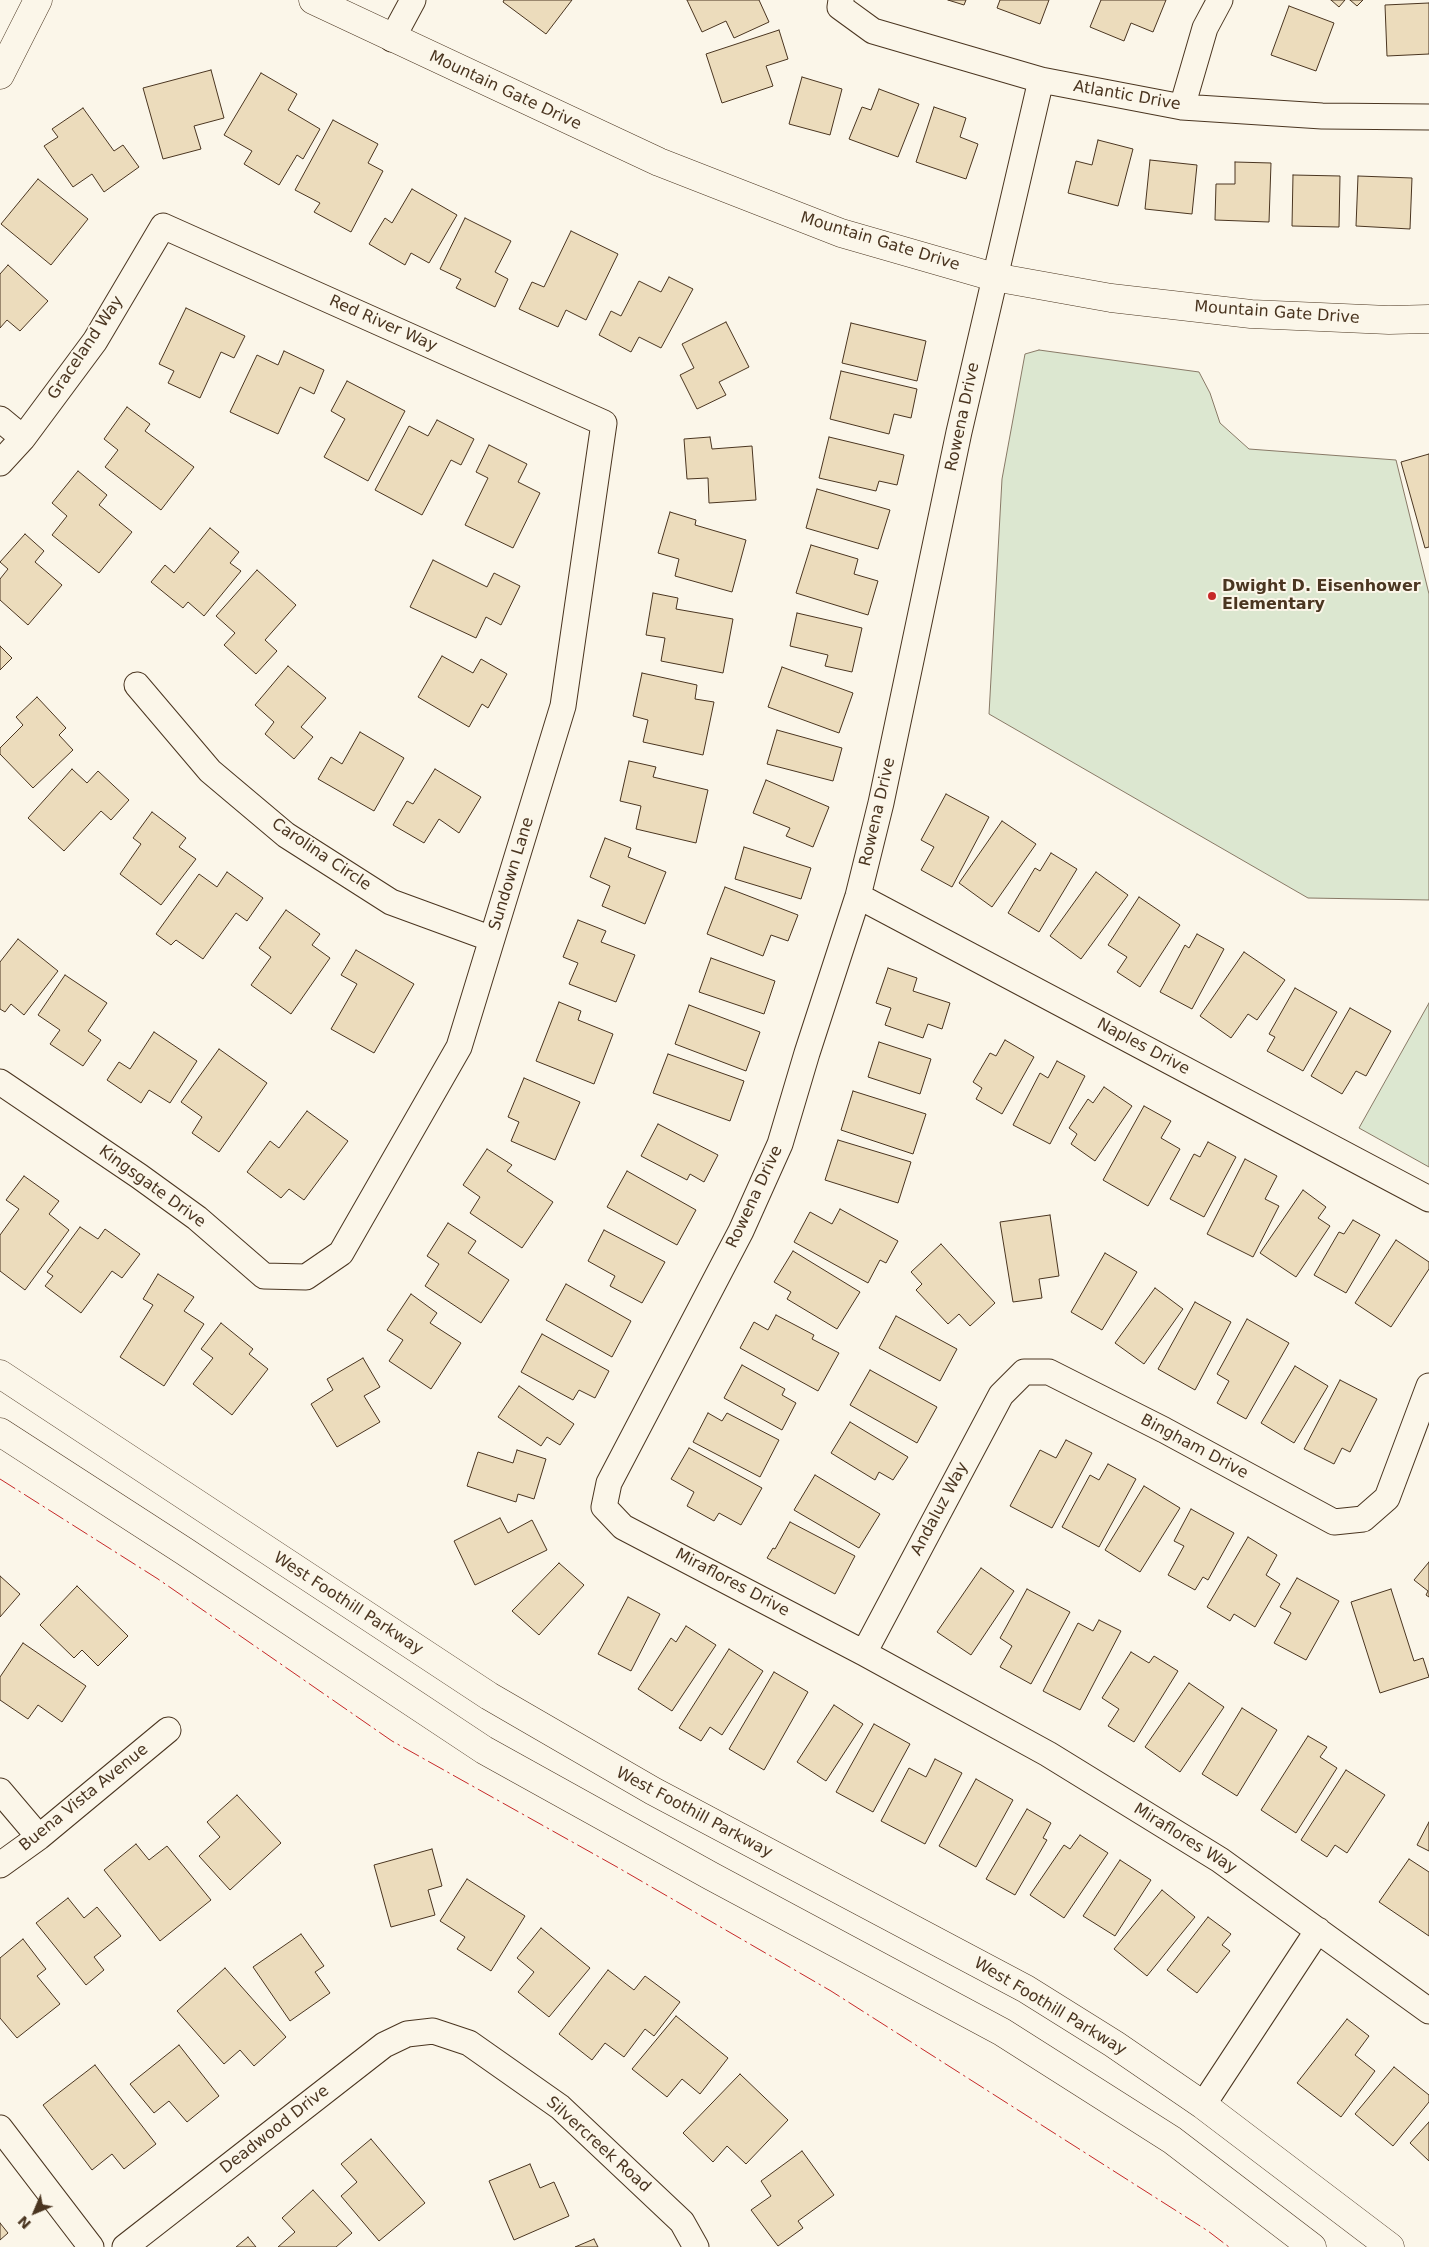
<!DOCTYPE html>
<style>
body{margin:0}
#map{position:relative;width:1429px;height:2247px;overflow:hidden;background:#fbf6e9;font-family:"DejaVu Sans",sans-serif}
canvas{display:block}
.north{position:absolute;left:10px;top:2187px;width:50px;height:50px;-webkit-text-stroke:4px #fbf6e9;paint-order:stroke;rotate:225deg;font-size:14px;font-weight:700;line-height:20px;text-align:center;color:#4a3520}
.north::after{content:'';display:block;margin:auto;width:18px;height:22px;background:#4a3520;clip-path:polygon(50% 0,100% 100%,50% 72%,0 100%)}
</style>
<div id="map">
<canvas width="1429" height="2247"></canvas>
<div class="north">N</div>
</div>
<script>
const g = document.querySelector('canvas').getContext('2d');
g.lineJoin = 'round';
function paint(path, color) {
  g.fillStyle = color;
  g.fill(path, 'evenodd');
}
function toPath(rows) {
  const path = new Path2D();
  for (const r of rows) {
    path.moveTo(r[0], r[1]);
    for (let i = 2; i < r.length; i += 2) path.lineTo(r[i], r[i + 1]);
  }
  return path;
}
function trace(path, color, width, dash) {
  g.strokeStyle = color;
  g.lineWidth = width;
  g.lineCap = dash ? 'butt' : 'round';
  g.setLineDash(dash || []);
  g.stroke(path);
}
function drawText(font, color, halo, rows, align = 'center') {
  g.font = font + ' "DejaVu Sans",sans-serif';
  g.lineWidth = 4;
  g.setLineDash([]);
  g.textBaseline = 'middle';
  g.strokeStyle = halo;
  g.fillStyle = color;
  for (const [text, x, y, turn = 0] of rows) {
    g.save();
    g.translate(x, y);
    g.rotate((+turn || 0) * Math.PI / 180);
    g.textAlign = isNaN(turn) ? turn : align;
    if (halo) g.strokeText(text, 0, 0);
    g.fillText(text, 0, 0);
    g.restore();
  }
}
const green = toPath([
 [1039,350,1199,372,1210,393,1220,423,1249,449,1396,460,1429,594,1429,900,1308,898,989,714,1002,479,1025,354,1039,350],
 [1429,1003,1429,1167,1359,1128,1429,1003]
]);
paint(green, '#dce7d0');
trace(green, '#887966', 1);
const building = toPath([
 [504,0,572,0,546,34,503,2,504,0],
 [687,0,759,0,769,22,734,38,726,21,702,32,687,0],
 [948,0,966,0,964,5,948,0],
 [1000,0,1049,0,1040,24,997,8,1000,0],
 [1101,0,1166,0,1153,32,1131,23,1124,41,1090,27,1101,0],
 [1331,0,1345,0,1339,7,1331,0],
 [1350,0,1363,0,1357,6,1350,0],
 [1429,3,1429,54,1387,56,1385,5,1429,3],
 [1289,6,1334,23,1316,71,1271,55,1289,6],
 [779,30,788,59,766,66,773,86,722,103,706,54,779,30],
 [211,70,224,118,194,126,201,149,163,159,143,88,211,70],
 [261,73,297,94,288,110,320,129,303,159,297,155,279,185,244,164,252,151,224,135,261,73],
 [802,77,842,89,830,135,789,124,802,77],
 [879,89,919,104,898,157,849,139,862,107,871,110,879,89],
 [934,107,966,118,960,137,978,144,966,179,916,162,934,107],
 [83,108,114,151,123,145,139,167,104,192,92,174,73,187,44,146,58,137,52,129,83,108],
 [333,120,378,144,368,163,383,171,351,232,314,212,320,203,295,190,333,120],
 [1098,140,1133,149,1118,206,1068,193,1076,161,1092,165,1098,140],
 [1150,160,1197,165,1192,214,1145,209,1150,160],
 [1235,162,1271,163,1269,222,1215,220,1216,184,1235,184,1235,162],
 [1293,175,1340,176,1339,227,1292,226,1293,175],
 [1358,176,1412,178,1410,229,1356,226,1358,176],
 [38,179,88,219,51,265,1,224,38,179],
 [412,189,457,215,429,263,411,253,405,265,369,244,385,218,392,223,412,189],
 [465,218,511,241,495,272,508,279,495,307,456,288,461,279,440,269,465,218],
 [571,231,618,254,586,320,566,310,558,327,519,309,532,282,544,287,571,231],
 [8,265,48,301,20,331,7,320,0,328,0,274,8,265],
 [669,277,693,289,661,348,639,337,631,352,599,335,611,311,621,316,639,281,661,292,669,277],
 [186,308,245,336,234,358,221,352,200,398,168,383,174,371,159,364,186,308],
 [726,322,749,367,719,382,726,395,697,409,680,375,694,368,682,344,726,322],
 [851,323,926,341,917,381,842,363,851,323],
 [284,351,324,370,314,394,300,387,278,434,230,412,257,355,278,365,284,351],
 [841,371,917,389,911,418,894,414,889,434,830,419,841,371],
 [347,381,405,411,368,481,324,457,345,419,331,411,347,381],
 [127,407,150,424,145,431,194,467,161,510,105,467,118,450,104,439,127,407],
 [437,420,474,439,461,465,451,460,422,515,375,490,409,426,428,436,437,420],
 [710,437,712,449,752,446,756,500,709,503,708,478,687,479,684,439,710,437],
 [829,437,904,455,897,485,879,481,876,491,819,478,829,437],
 [489,445,527,464,518,482,540,493,513,548,465,525,488,478,476,472,489,445],
 [1429,454,1429,547,1425,548,1401,462,1429,454],
 [78,471,107,495,99,505,132,532,99,573,52,535,67,516,52,503,78,471],
 [817,489,890,510,878,549,806,528,817,489],
 [670,512,696,520,695,525,746,540,732,592,675,576,679,559,658,553,670,512],
 [210,528,239,552,230,563,241,571,204,616,188,602,183,608,151,582,165,565,174,573,210,528],
 [25,534,44,551,35,562,62,585,28,625,0,600,0,579,8,569,0,562,25,534],
 [811,545,858,559,854,574,878,581,868,615,796,593,811,545],
 [433,560,487,587,494,573,520,586,501,625,486,617,476,638,410,607,433,560],
 [257,570,296,605,265,640,277,651,256,674,224,645,235,633,216,616,257,570],
 [653,593,678,598,676,609,733,619,723,673,661,661,665,638,646,635,653,593],
 [797,613,862,628,852,672,825,666,828,655,790,646,797,613],
 [0,646,12,658,0,670,0,646],
 [442,656,473,673,481,659,507,674,488,708,482,704,469,727,418,697,442,656],
 [288,666,326,698,301,727,313,737,294,759,265,734,274,722,255,705,288,666],
 [782,667,853,693,839,733,768,707,782,667],
 [642,673,697,685,695,699,714,702,703,755,643,742,648,720,633,716,642,673],
 [37,697,66,728,59,735,73,750,33,788,0,754,0,748,23,725,16,717,37,697],
 [777,730,842,748,833,781,767,764,777,730],
 [360,732,404,758,374,811,318,779,331,757,342,764,360,732],
 [629,761,656,767,653,777,708,790,696,843,636,829,641,806,620,801,629,761],
 [72,769,87,783,98,771,129,800,111,820,101,811,64,851,28,818,72,769],
 [435,769,481,797,459,833,439,819,424,843,393,825,407,801,413,804,435,769],
 [766,780,829,807,813,847,786,836,790,828,753,813,766,780],
 [946,794,989,817,952,887,921,870,934,847,921,840,946,794],
 [152,812,186,838,179,847,196,859,161,905,120,874,141,844,133,838,152,812],
 [1002,821,1036,844,992,907,959,883,1002,821],
 [605,838,631,848,628,857,666,872,645,924,602,906,610,886,590,877,605,838],
 [744,847,811,868,801,899,735,879,744,847],
 [1051,853,1077,869,1039,932,1008,913,1035,868,1040,871,1051,853],
 [227,872,263,898,247,921,236,913,203,959,176,940,171,945,156,934,199,874,217,887,227,872],
 [1096,872,1128,895,1081,959,1050,936,1096,872],
 [725,887,798,915,788,941,771,935,763,956,707,934,725,887],
 [1139,897,1180,925,1140,987,1117,972,1127,957,1108,945,1139,897],
 [286,910,320,934,312,945,330,958,291,1014,251,985,271,957,259,948,286,910],
 [578,920,606,931,601,942,635,955,616,1002,569,984,578,963,563,957,578,920],
 [1197,934,1224,949,1192,1009,1160,992,1185,945,1189,948,1197,934],
 [18,939,58,971,24,1015,11,1004,5,1012,0,1009,0,962,18,939],
 [356,950,414,984,374,1053,331,1029,357,984,341,975,356,950],
 [1244,952,1285,980,1257,1020,1248,1014,1231,1038,1200,1016,1244,952],
 [711,958,775,981,764,1014,699,992,711,958],
 [888,968,917,978,913,991,950,1003,942,1029,928,1024,923,1038,885,1025,891,1008,876,1003,888,968],
 [65,975,107,1003,88,1031,101,1040,83,1066,50,1044,60,1030,38,1015,65,975],
 [1295,988,1337,1012,1303,1071,1267,1051,1275,1037,1269,1034,1295,988],
 [559,1002,581,1011,578,1020,613,1034,594,1084,536,1061,559,1002],
 [689,1005,760,1032,746,1071,675,1044,689,1005],
 [1350,1008,1391,1031,1366,1076,1356,1071,1342,1094,1311,1076,1350,1008],
 [154,1032,197,1061,170,1103,149,1090,141,1103,107,1080,119,1062,130,1069,154,1032],
 [1005,1040,1034,1057,1002,1114,976,1099,982,1088,973,1082,990,1053,996,1056,1005,1040],
 [879,1042,931,1059,920,1094,868,1077,879,1042],
 [219,1049,267,1083,219,1152,192,1133,202,1117,181,1102,219,1049],
 [668,1054,744,1081,730,1121,653,1093,668,1054],
 [1057,1061,1085,1076,1050,1144,1013,1125,1040,1073,1048,1078,1057,1061],
 [524,1078,580,1102,555,1160,511,1141,519,1122,508,1117,524,1078],
 [1104,1087,1132,1106,1095,1161,1071,1144,1077,1134,1069,1128,1088,1099,1093,1103,1104,1087],
 [853,1091,926,1114,913,1154,841,1130,853,1091],
 [1144,1106,1171,1121,1161,1138,1180,1149,1148,1206,1103,1180,1144,1106],
 [307,1111,348,1141,304,1200,289,1189,281,1198,247,1172,270,1141,279,1148,307,1111],
 [658,1124,718,1155,704,1182,690,1174,687,1180,641,1156,658,1124],
 [838,1140,911,1162,898,1203,825,1180,838,1140],
 [1208,1142,1236,1157,1204,1217,1170,1199,1194,1154,1200,1157,1208,1142],
 [487,1149,512,1165,507,1171,553,1202,522,1248,470,1213,480,1197,463,1185,487,1149],
 [1245,1159,1277,1176,1265,1199,1279,1206,1253,1257,1207,1234,1245,1159],
 [627,1171,696,1210,677,1245,607,1207,627,1171],
 [24,1176,59,1201,49,1214,69,1230,25,1290,0,1271,0,1235,19,1209,6,1200,24,1176],
 [1303,1190,1326,1207,1318,1218,1330,1226,1296,1277,1260,1253,1303,1190],
 [840,1209,898,1241,886,1263,880,1260,868,1283,794,1242,810,1212,832,1224,840,1209],
 [1050,1215,1059,1276,1039,1279,1042,1298,1013,1302,1000,1222,1050,1215],
 [1353,1220,1380,1235,1346,1293,1314,1275,1339,1232,1344,1234,1353,1220],
 [448,1223,476,1241,468,1253,509,1280,481,1323,425,1286,439,1264,427,1256,448,1223],
 [80,1227,98,1239,105,1229,140,1254,122,1278,112,1271,81,1313,45,1286,53,1276,47,1272,80,1227],
 [604,1230,665,1262,642,1303,610,1286,615,1276,588,1261,604,1230],
 [1396,1240,1429,1262,1429,1269,1391,1327,1355,1303,1396,1240],
 [941,1244,995,1303,970,1326,959,1314,948,1324,916,1290,922,1284,911,1272,941,1244],
 [793,1251,860,1292,837,1329,787,1299,791,1292,774,1282,793,1251],
 [1105,1253,1137,1272,1102,1330,1071,1312,1105,1253],
 [158,1274,194,1297,184,1311,204,1324,164,1386,120,1357,153,1305,143,1299,158,1274],
 [566,1284,631,1321,612,1357,546,1320,566,1284],
 [1155,1288,1183,1309,1144,1364,1115,1343,1155,1288],
 [411,1294,437,1313,430,1323,461,1343,431,1389,389,1361,403,1340,387,1330,411,1294],
 [1195,1302,1231,1322,1195,1390,1158,1369,1195,1302],
 [776,1315,814,1335,812,1339,839,1353,818,1391,740,1348,754,1322,768,1330,776,1315],
 [896,1316,957,1349,940,1381,879,1348,896,1316],
 [1247,1319,1289,1343,1246,1419,1217,1403,1229,1381,1217,1374,1247,1319],
 [221,1323,253,1349,249,1354,268,1369,232,1415,193,1384,213,1358,201,1349,221,1323],
 [542,1334,609,1371,595,1398,579,1390,573,1400,521,1372,542,1334],
 [363,1358,380,1387,364,1396,380,1422,337,1447,311,1404,333,1390,327,1379,363,1358],
 [742,1365,785,1389,782,1395,796,1403,782,1430,724,1398,742,1365],
 [1295,1366,1328,1386,1294,1443,1261,1423,1295,1366],
 [870,1370,937,1407,917,1443,850,1405,870,1370],
 [1340,1380,1377,1399,1350,1452,1342,1448,1334,1464,1304,1449,1340,1380],
 [519,1386,574,1424,560,1445,547,1437,541,1446,498,1417,519,1386],
 [708,1413,722,1421,727,1413,779,1440,760,1477,693,1442,708,1413],
 [850,1422,908,1457,893,1480,879,1472,875,1480,831,1453,850,1422],
 [1066,1440,1092,1453,1052,1528,1010,1506,1040,1450,1056,1458,1066,1440],
 [689,1448,762,1488,741,1525,719,1513,714,1521,687,1506,694,1492,671,1479,689,1448],
 [517,1450,546,1459,534,1499,518,1494,516,1502,467,1486,478,1452,513,1463,517,1450],
 [1108,1464,1136,1479,1099,1547,1062,1527,1090,1475,1099,1480,1108,1464],
 [815,1475,880,1514,859,1548,794,1510,815,1475],
 [1144,1486,1180,1508,1140,1572,1105,1550,1144,1486],
 [1191,1509,1234,1533,1208,1580,1203,1577,1195,1590,1168,1575,1184,1546,1174,1541,1191,1509],
 [500,1518,508,1533,532,1520,547,1550,475,1585,454,1541,500,1518],
 [790,1522,855,1556,835,1594,767,1558,773,1548,775,1549,790,1522],
 [1248,1537,1277,1555,1266,1575,1280,1584,1255,1627,1234,1614,1230,1621,1207,1607,1248,1537],
 [1429,1562,1429,1597,1426,1595,1428,1591,1414,1580,1429,1562],
 [559,1563,584,1585,539,1635,512,1611,559,1563],
 [981,1568,1014,1591,971,1655,937,1632,981,1568],
 [0,1576,20,1594,0,1617,0,1576],
 [1297,1578,1339,1601,1306,1660,1274,1643,1291,1613,1280,1607,1297,1578],
 [77,1586,128,1636,98,1666,82,1650,74,1658,40,1625,77,1586],
 [1027,1589,1070,1612,1031,1684,1000,1667,1012,1646,1000,1638,1027,1589],
 [1391,1589,1414,1661,1423,1658,1429,1677,1380,1693,1351,1602,1391,1589],
 [628,1597,660,1614,631,1671,598,1654,628,1597],
 [1099,1620,1121,1631,1080,1710,1043,1691,1078,1623,1093,1631,1099,1620],
 [686,1626,716,1645,672,1711,638,1689,671,1638,676,1642,686,1626],
 [23,1643,86,1686,62,1722,38,1705,28,1719,0,1700,0,1677,23,1643],
 [729,1649,763,1671,722,1735,710,1727,701,1741,679,1728,729,1649],
 [1131,1652,1149,1663,1154,1656,1178,1671,1134,1742,1108,1726,1119,1709,1102,1698,1131,1652],
 [774,1672,808,1692,764,1770,729,1749,774,1672],
 [1189,1683,1224,1707,1180,1772,1145,1747,1189,1683],
 [834,1705,863,1724,826,1781,797,1762,834,1705],
 [1242,1708,1277,1730,1237,1796,1202,1774,1242,1708],
 [874,1724,910,1744,873,1812,836,1792,874,1724],
 [1308,1736,1327,1747,1320,1757,1337,1768,1296,1833,1261,1810,1308,1736],
 [935,1759,962,1773,925,1844,881,1821,909,1768,926,1777,935,1759],
 [1346,1770,1385,1795,1347,1853,1335,1845,1327,1857,1301,1840,1346,1770],
 [976,1779,1013,1800,976,1867,939,1846,976,1779],
 [237,1795,281,1843,230,1890,199,1856,220,1837,207,1822,237,1795],
 [1027,1809,1051,1823,1043,1838,1047,1840,1015,1895,986,1879,1027,1809],
 [1429,1822,1429,1851,1417,1845,1429,1822],
 [1080,1835,1108,1853,1064,1918,1030,1895,1064,1845,1070,1849,1080,1835],
 [136,1844,149,1860,167,1846,211,1900,160,1941,104,1870,136,1844],
 [432,1849,442,1886,428,1890,435,1915,391,1927,374,1865,432,1849],
 [1409,1859,1429,1872,1429,1936,1379,1902,1409,1859],
 [1120,1860,1151,1880,1115,1936,1083,1916,1120,1860],
 [467,1879,525,1916,491,1971,457,1949,465,1937,440,1921,467,1879],
 [1162,1890,1195,1917,1147,1976,1114,1949,1162,1890],
 [68,1898,84,1918,97,1907,121,1936,94,1957,104,1970,86,1985,36,1923,68,1898],
 [1208,1917,1231,1934,1222,1945,1230,1951,1197,1993,1167,1970,1208,1917],
 [541,1928,590,1968,549,2017,518,1992,534,1972,517,1958,541,1928],
 [301,1934,324,1966,315,1972,330,1993,290,2021,253,1967,301,1934],
 [23,1939,46,1969,37,1976,60,2004,17,2038,0,2018,0,1958,23,1939],
 [225,1968,286,2037,254,2066,240,2050,224,2064,177,2011,225,1968],
 [608,1970,634,1990,645,1976,680,2002,654,2036,645,2029,624,2057,605,2043,592,2060,559,2034,608,1970],
 [676,2016,728,2058,700,2094,682,2079,667,2097,632,2069,676,2016],
 [1347,2019,1369,2036,1355,2055,1375,2071,1341,2117,1297,2083,1347,2019],
 [179,2045,219,2096,187,2122,169,2101,154,2113,130,2084,179,2045],
 [95,2065,156,2144,124,2169,112,2154,92,2170,43,2105,95,2065],
 [1394,2067,1429,2095,1429,2102,1393,2146,1355,2114,1394,2067],
 [740,2074,788,2120,746,2164,727,2146,713,2162,683,2133,740,2074],
 [1429,2122,1429,2161,1410,2143,1429,2122],
 [371,2139,425,2203,379,2241,341,2196,357,2182,341,2164,371,2139],
 [802,2151,834,2195,798,2221,803,2228,778,2246,751,2210,771,2196,761,2181,802,2151],
 [530,2164,540,2188,554,2182,569,2216,514,2240,489,2181,530,2164],
 [313,2190,352,2233,336,2247,278,2247,295,2232,282,2218,313,2190],
 [0,2223,8,2233,0,2240,0,2223],
 [248,2237,256,2247,236,2247,248,2237],
 [594,2239,598,2247,575,2247,594,2239]
]);
paint(building, '#ecdcbc');
trace(building, '#4a3520', 1);
const street = toPath([
 [841,0,840,7,873,31,1041,80,1182,107,1322,116,1429,117],
 [392,39,413,0],
 [1041,80,959,432,881,803,858,896,807,1053,780,1144,741,1231,609,1483,604,1507,623,1527,864,1653,1048,1754,1220,1860,1429,2011],
 [1182,107,1205,28,1220,0],
 [0,419,23,438],
 [0,463,23,438,95,341,163,226,604,423,563,706,459,1047,341,1253,306,1277,264,1276,197,1218,139,1176,0,1082],
 [137,685,210,771,286,835,391,902,492,939],
 [858,896,1429,1199],
 [864,1653,1001,1395,1024,1372,1049,1372,1164,1430,1334,1522,1363,1519,1387,1498,1429,1386],
 [0,1791,39,1837],
 [0,1865,39,1837,168,1730],
 [1203,2105,1318,1930],
 [0,2128,91,2247],
 [125,2247,384,2045,407,2034,433,2031,469,2043,560,2107,682,2222,696,2247]
]);
const secondary = toPath([
 [313,0,659,162,841,233,994,277,1111,298,1251,314,1389,320,1429,319],
 [0,75,38,0]
]);
const primary = toPath([
 [0,1374,489,1696,653,1791,1026,1989,1114,2044,1203,2105,1390,2247],
 [0,1432,184,1551,484,1750,711,1876,1002,2032,1172,2140,1312,2247]
]);
trace(street, '#4a3520', 27);
trace(secondary, '#4a3520', 29);
trace(primary, '#4a3520', 29);
trace(street, '#fbf6e9', 25);
trace(secondary, '#fbf6e9', 28);
trace(primary, '#fbf6e9', 28);
trace(toPath([
 [0,1479,158,1579,392,1741,617,1867,831,1991,1208,2231,1229,2247]
]), '#c62828', 1, [18, 4, 2.5, 4]);
for (const [x, y, r, color] of [
 [1212,596,5,"#c62828"]
]) {
  const dot = new Path2D();
  dot.arc(x, y, r, 0, 2 * Math.PI);
  g.fillStyle = color;
  g.fill(dot);
  trace(dot, '#fbf6e9', 2);
}
drawText('16px', '#4a3520', '#fbf6e9', [
 ["Mountain Gate Drive",505,91,25],
 ["Atlantic Drive",1127,96,10],
 ["Mountain Gate Drive",880,242,17],
 ["Mountain Gate Drive",1277,313,4],
 ["Red River Way",383,324,24],
 ["Graceland Way",86,348,-56],
 ["Rowena Drive",963,417,-78],
 ["Rowena Drive",878,812,-77],
 ["Carolina Circle",321,855,34],
 ["Sundown Lane",512,874,-73],
 ["Naples Drive",1143,1047,28],
 ["Kingsgate Drive",152,1187,36],
 ["Rowena Drive",755,1197,-65],
 ["Bingham Drive",1194,1447,28],
 ["Andaluz Way",940,1509,-62],
 ["Miraflores Drive",732,1583,28],
 ["West Foothill Parkway",348,1604,33],
 ["Buena Vista Avenue",84,1798,-39],
 ["West Foothill Parkway",694,1813,28],
 ["Miraflores Way",1185,1839,32],
 ["West Foothill Parkway",1050,2007,31],
 ["Deadwood Drive",275,2130,-38],
 ["Silvercreek Road",598,2145,42]
]);
drawText('bold 16px', '#4a3520', '#fbf6e9', [
 ["Dwight D. Eisenhower",1222,587],
 ["Elementary",1222,605]
], 'left');
</script>
